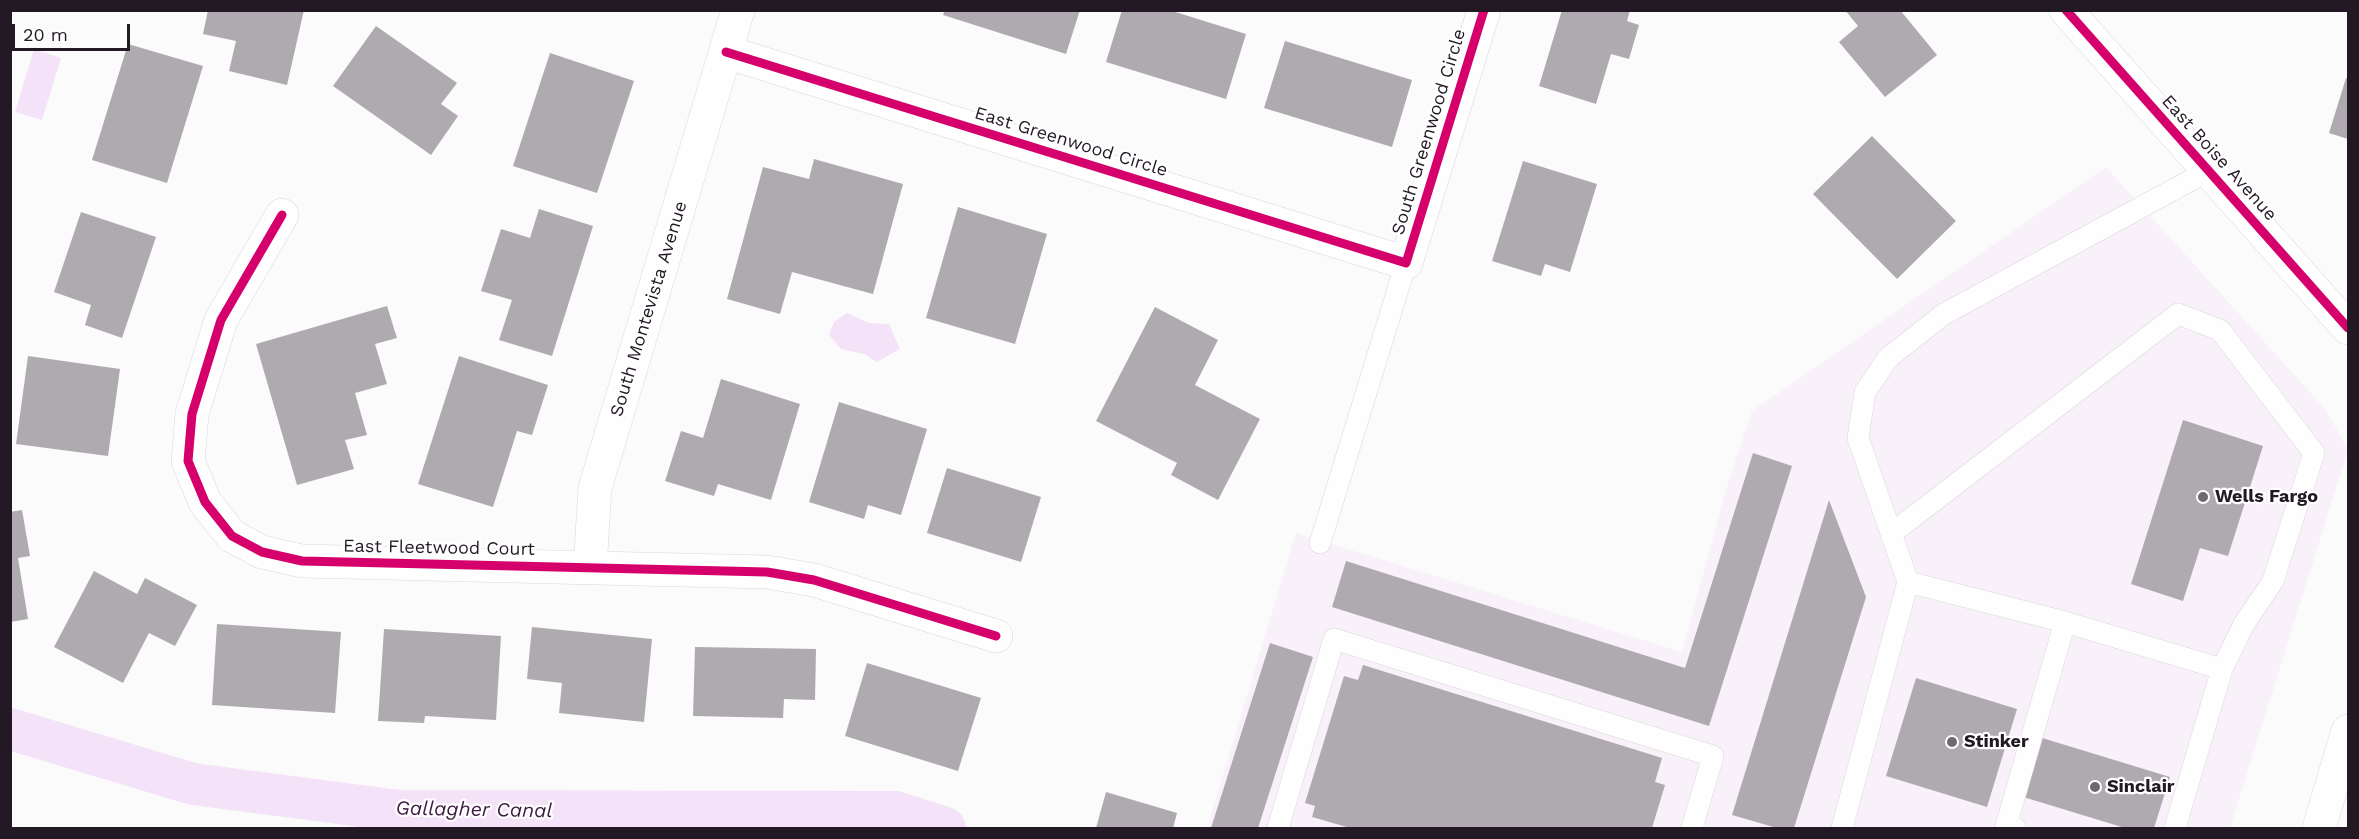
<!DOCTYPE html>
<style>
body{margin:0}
#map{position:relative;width:2359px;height:839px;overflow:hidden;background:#fbfbfb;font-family:"Work Sans",sans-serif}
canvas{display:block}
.frame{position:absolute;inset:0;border:12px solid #221924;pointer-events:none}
.scale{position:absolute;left:12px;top:24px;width:118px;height:27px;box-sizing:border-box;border:3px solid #221924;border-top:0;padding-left:8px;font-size:18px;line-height:21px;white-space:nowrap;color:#221924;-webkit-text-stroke:4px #fff;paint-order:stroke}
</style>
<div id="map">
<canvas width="2359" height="839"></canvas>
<div class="frame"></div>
<div class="scale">20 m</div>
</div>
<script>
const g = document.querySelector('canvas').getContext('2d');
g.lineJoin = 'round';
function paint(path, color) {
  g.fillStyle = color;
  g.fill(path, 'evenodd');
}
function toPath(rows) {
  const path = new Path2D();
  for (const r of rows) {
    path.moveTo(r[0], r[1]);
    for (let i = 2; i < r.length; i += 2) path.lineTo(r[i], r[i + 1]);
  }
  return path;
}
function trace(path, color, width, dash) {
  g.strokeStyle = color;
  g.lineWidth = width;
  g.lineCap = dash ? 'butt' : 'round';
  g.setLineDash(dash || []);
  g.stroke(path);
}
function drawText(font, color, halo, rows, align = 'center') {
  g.font = font + ' "Work Sans",sans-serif';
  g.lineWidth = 4.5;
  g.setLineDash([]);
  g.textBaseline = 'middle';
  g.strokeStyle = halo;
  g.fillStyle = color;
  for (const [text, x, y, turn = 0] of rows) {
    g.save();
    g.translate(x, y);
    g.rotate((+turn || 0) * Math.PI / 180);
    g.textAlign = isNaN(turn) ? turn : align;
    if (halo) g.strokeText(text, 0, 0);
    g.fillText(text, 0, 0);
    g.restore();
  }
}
paint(toPath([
 [2106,167,2327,411,2348,450,2230,828,1207,828,1296,533,1682,652,1728,483,1752,411]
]), '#f8f1f9');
paint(toPath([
 [34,49,61,58,42,120,15,112],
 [847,313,869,323,889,324,900,349,877,362,864,354,841,349,829,335,834,322]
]), '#f4e2f8');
trace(toPath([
 [10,729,193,784,399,811,896,812,945,828]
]), '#f4e2f8', 42);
paint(toPath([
 [208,10,304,10,287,85,229,71,236,41,203,34],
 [945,10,1080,10,1066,54,943,15],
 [1122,10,1169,10,1246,34,1226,99,1106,62],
 [1562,10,1630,10,1627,21,1639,25,1629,59,1611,54,1596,104,1539,86],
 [1845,10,1900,10,1937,55,1885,97,1839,42,1858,26],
 [376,26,457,83,441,104,458,116,431,155,333,86],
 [1285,41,1412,80,1392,147,1264,108],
 [128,44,203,66,167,183,92,160],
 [550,53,634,81,597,193,513,166],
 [2346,78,2348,79,2348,139,2329,133],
 [1872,136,1956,221,1897,279,1813,194],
 [814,159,903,184,873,294,792,272,780,314,727,299,763,167,809,179],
 [1523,161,1597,184,1570,272,1545,264,1541,276,1492,261],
 [958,207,1047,234,1015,344,926,318],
 [539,209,593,226,552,356,499,340,512,300,481,291,501,229,530,238],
 [81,212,156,237,122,338,85,325,91,305,54,292],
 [387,306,397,338,375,344,387,384,355,393,367,435,345,440,354,469,297,485,256,344],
 [1155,307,1218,340,1195,385,1260,419,1218,500,1171,475,1177,463,1096,421],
 [28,356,120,369,108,456,16,444],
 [459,356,548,385,532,435,517,431,493,507,418,484],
 [721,379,800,404,771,500,718,484,714,496,665,481,681,431,703,438],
 [839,402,927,429,901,515,868,505,864,519,809,502],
 [2183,420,2263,446,2228,556,2200,548,2183,601,2131,584],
 [1753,453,1792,466,1709,726,1332,607,1346,561,1685,668],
 [947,468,1041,497,1021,562,927,533],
 [1829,500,1866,597,1794,828,1777,828,1732,815],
 [22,510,30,556,18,558,28,619,10,622,10,512],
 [94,571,137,594,145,578,197,605,175,646,149,633,123,683,54,647],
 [217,624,341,632,335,713,212,705],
 [532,627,652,639,644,722,559,713,562,683,527,679],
 [384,629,501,636,496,720,425,716,424,723,378,721],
 [1270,643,1313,657,1258,828,1211,828],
 [695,647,816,649,815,700,784,699,783,718,693,716],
 [867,663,981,698,958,771,845,736],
 [1363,665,1662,758,1655,782,1665,785,1652,828,1350,828,1312,817,1315,806,1305,803,1344,676,1358,680],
 [1916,678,2017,709,1987,807,1886,776],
 [2039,737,2170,777,2154,828,2125,828,2020,796],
 [1106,792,1177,813,1173,828,1096,828]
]), '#afaab0');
const service = toPath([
 [1892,533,2178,314,2220,330,2314,453,2273,581,2244,624,2222,669],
 [1320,543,1406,263],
 [1908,582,2065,622],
 [1278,828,1334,639,1713,756,1692,828],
 [1842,828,1908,582,1858,438,1865,392,1888,358,1944,314,2208,171],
 [2015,828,2006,826,2065,622,2222,669,2175,828]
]);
const minor = toPath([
 [726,52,1406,263,1484,10],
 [282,215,221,320,192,414,188,461,205,502,232,536,262,552,302,561,767,572,814,580,996,636],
 [590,568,595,488,738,10]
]);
const tertiary = toPath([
 [2066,10,2348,328]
]);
const secondary = toPath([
 [2319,828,2348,731]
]);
trace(service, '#dbd6db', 22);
trace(minor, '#dbd6db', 34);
trace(tertiary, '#dbd6db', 34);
trace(secondary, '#dbd6db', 34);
trace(service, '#fefefe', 21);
trace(minor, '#fefefe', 33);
trace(tertiary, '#fefefe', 33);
trace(secondary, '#fefefe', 33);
trace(toPath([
 [2066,10,2348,328],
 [726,52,1406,263,1484,10],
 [282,215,221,320,192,414,188,461,205,502,232,536,262,552,302,561,767,572,814,580,996,636]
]), '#d6006c', 9);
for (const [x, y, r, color] of [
 [2203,497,6,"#6e686f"],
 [1952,742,6,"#6e686f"],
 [2095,787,6,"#6e686f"]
]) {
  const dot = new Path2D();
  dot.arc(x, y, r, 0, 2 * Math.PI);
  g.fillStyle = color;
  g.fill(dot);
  trace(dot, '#fff', 2);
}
drawText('18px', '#221924', '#fff', [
 ["South Greenwood Circle",1429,132,-73],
 ["East Greenwood Circle",1071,142,17],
 ["East Boise Avenue",2219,158,48],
 ["South Montevista Avenue",649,309,-73],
 ["East Fleetwood Court",439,548,1]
]);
drawText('bold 18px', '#221924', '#fff', [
 ["Wells Fargo",2215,497],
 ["Stinker",1964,742],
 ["Sinclair",2107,787]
], 'left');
drawText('italic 20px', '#3c1a42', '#fff', [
 ["Gallagher Canal",474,810,1]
]);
</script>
